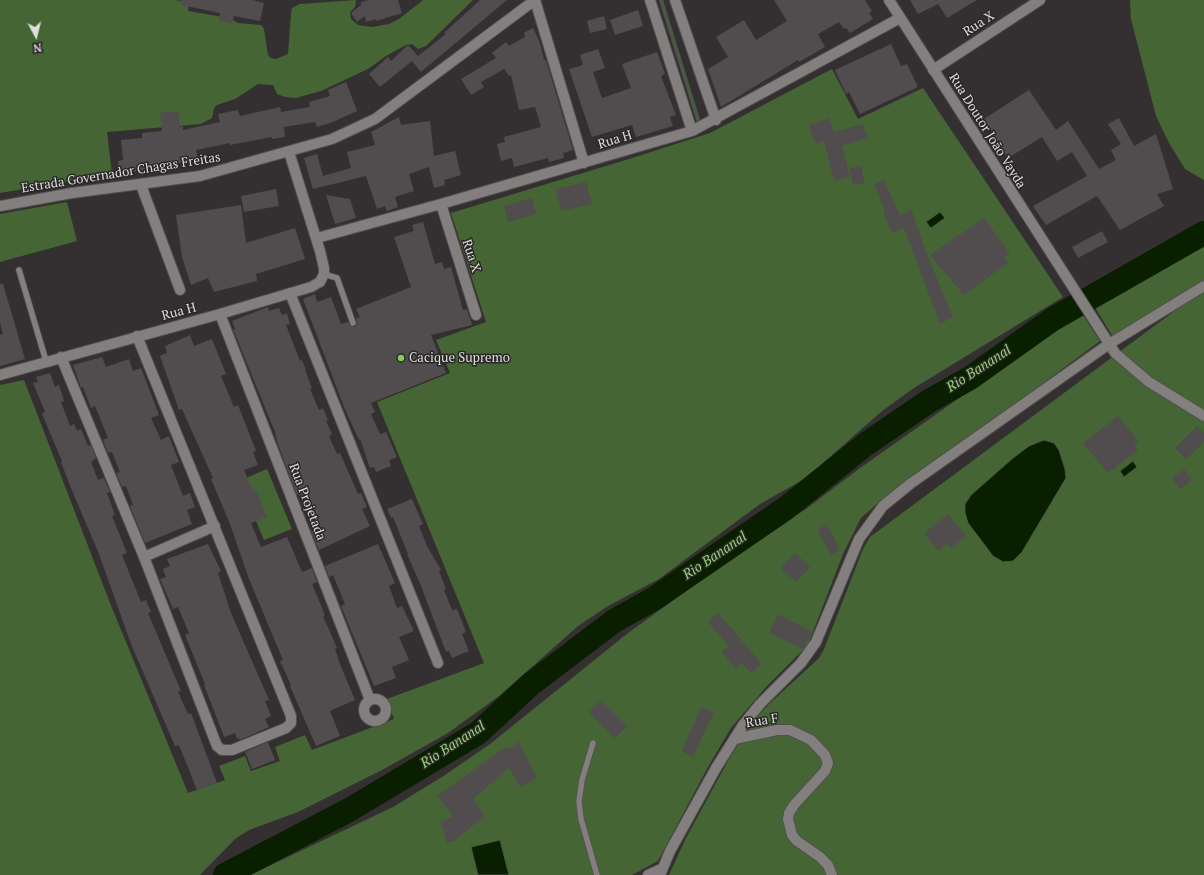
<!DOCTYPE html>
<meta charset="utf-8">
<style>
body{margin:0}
#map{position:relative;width:1204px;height:875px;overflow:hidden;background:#343031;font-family:"PT Serif",serif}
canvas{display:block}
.north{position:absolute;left:16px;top:16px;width:40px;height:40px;-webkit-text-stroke:3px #2a2727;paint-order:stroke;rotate:173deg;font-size:11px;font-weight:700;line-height:16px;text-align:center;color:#dfdddd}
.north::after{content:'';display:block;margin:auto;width:14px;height:18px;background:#dfdddd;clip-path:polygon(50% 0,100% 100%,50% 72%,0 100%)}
</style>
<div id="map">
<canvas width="1204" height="875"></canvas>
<div class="north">N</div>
</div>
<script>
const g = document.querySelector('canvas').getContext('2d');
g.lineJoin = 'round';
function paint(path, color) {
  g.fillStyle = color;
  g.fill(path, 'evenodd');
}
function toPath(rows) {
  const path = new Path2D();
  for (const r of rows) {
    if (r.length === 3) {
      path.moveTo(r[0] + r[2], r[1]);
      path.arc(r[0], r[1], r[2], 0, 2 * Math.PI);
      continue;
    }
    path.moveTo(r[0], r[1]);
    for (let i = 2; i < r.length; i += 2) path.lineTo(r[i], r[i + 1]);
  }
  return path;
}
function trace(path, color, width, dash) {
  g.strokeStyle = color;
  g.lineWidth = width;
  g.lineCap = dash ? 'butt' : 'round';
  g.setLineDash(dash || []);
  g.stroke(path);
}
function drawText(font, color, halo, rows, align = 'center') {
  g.font = font + ' "PT Serif",serif';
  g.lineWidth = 3;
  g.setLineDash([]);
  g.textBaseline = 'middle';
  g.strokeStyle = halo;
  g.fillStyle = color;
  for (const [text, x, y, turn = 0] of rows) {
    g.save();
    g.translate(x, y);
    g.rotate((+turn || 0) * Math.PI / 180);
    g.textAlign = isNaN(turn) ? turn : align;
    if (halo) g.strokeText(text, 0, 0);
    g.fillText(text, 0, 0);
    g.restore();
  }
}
paint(toPath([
 [0,0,175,0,189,2,188,11,229,18,238,23,261,25,264,29,268,55,271,58,276,59,288,54,291,14,292,8,300,4,356,0,355,7,350,12,351,19,358,25,372,27,389,24,399,19,423,0,473,0,426,46,418,49,412,44,406,45,386,56,368,69,321,91,296,98,285,97,277,94,273,85,258,84,235,99,217,105,214,108,212,118,201,124,107,132,112,174,0,193],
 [1130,0,1204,0,1204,180,1185,169,1169,143,1156,116,1131,19],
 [832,69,858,119,923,88,1063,297,914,388,882,411,806,478,760,504,659,579,608,606,578,626,499,696,448,733,382,770,298,812,249,830,235,839,200,875,0,875,0,385,24,380,110,603,188,793,225,780,219,766,245,756,251,771,280,761,275,747,305,735,312,750,394,719,387,699,484,663,377,402,450,373,436,340,486,322,451,213,629,159,710,133],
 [67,202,77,241,0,262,0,214],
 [1204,245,1204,280,1113,337,1093,304],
 [1204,289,1204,875,669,875,685,840,730,757,755,719,769,704,819,658,824,649,863,549,870,537],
 [1081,312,1100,341,1011,407,885,497,861,518,843,554,808,645,766,687,731,728,708,767,658,861,632,875,250,875,393,807,445,775,490,744,628,633,737,554,806,509,860,468],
 [267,469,292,529,264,540,239,481]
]), '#456535');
const water = toPath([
 [940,212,945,218,931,228,926,222,940,212],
 [1044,440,1054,443,1059,450,1065,469,1066,478,1022,552,1013,561,1003,562,993,556,968,523,965,513,965,504,971,495,1013,458,1029,446,1044,440],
 [1133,461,1137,467,1124,477,1120,471,1133,461],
 [500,840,509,875,478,875,471,847,500,840]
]);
paint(water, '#091f00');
trace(water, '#495842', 1);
trace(toPath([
 [661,0,700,126]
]), '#495842', 4);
trace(toPath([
 [225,875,349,810,478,733,531,684,614,621,655,598,786,508,866,444,929,401,970,378,1053,319,1204,233]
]), '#091f00', 24);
paint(toPath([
 [181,0,252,0,264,3,260,21,234,16,232,24,219,21,220,13,181,5],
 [369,0,398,0,402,13,376,21,376,19,366,22,365,16,357,22,351,13,361,5,361,2],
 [480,0,507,0,421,72,412,61,380,87,369,74,388,57,391,61,408,45,418,56,446,34,444,33],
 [774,0,865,0,872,11,869,13,873,19,850,33,846,28,844,29,839,22,818,34,825,47,799,62,798,60,721,107,708,69,728,57,716,37,744,20,756,40,787,21],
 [910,0,977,0,947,18,938,4,918,14],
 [638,10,643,26,615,35,610,20],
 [604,16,607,29,590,33,587,21],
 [533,28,540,43,544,60,546,60,573,150,563,153,564,158,549,162,548,158,514,167,512,158,501,161,497,144,505,142,504,137,541,127,535,107,519,110,511,75,509,76,504,69,481,82,484,87,471,95,461,79,496,58,492,53,506,42,509,46,525,37,524,33],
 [891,44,901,66,907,64,918,87,860,114,849,92,846,94,835,70],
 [598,49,605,68,593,72,602,98,631,88,622,64,657,52,665,74,661,76,676,115,670,117,673,126,636,137,632,125,592,137,569,69,583,65,580,55],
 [346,82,357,111,333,122,317,127,315,122,284,127,285,137,272,139,272,137,230,145,230,143,196,150,198,158,188,160,188,162,165,164,165,168,119,173,118,161,123,160,121,140,142,138,142,133,162,131,160,113,178,111,180,127,183,126,183,130,220,122,218,114,238,110,240,116,280,107,281,112,310,107,309,102,330,96,328,90],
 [1029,90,1056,130,1068,121,1099,169,1116,160,1111,150,1121,144,1108,124,1119,118,1134,146,1156,134,1173,189,1157,194,1164,206,1120,230,1097,196,1046,225,1033,206,1087,176,1072,152,1057,161,1042,137,1008,158,984,119],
 [399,117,401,125,430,121,434,156,455,151,461,175,444,180,445,185,434,188,429,167,409,174,414,191,395,197,398,207,387,211,385,206,377,209,366,176,313,189,304,158,317,154,323,176,351,168,347,152,375,145,371,132],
 [829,118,834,132,863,124,868,138,842,146,850,177,834,181,824,141,815,144,809,125],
 [861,166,865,183,853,185,850,168],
 [884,180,900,216,911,209,928,257,953,317,940,324,904,228,892,233,883,212,885,211,874,184],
 [586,182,592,204,561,211,556,189],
 [276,189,279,206,244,212,241,196],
 [326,195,350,199,356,218,335,224],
 [532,198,536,214,508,222,504,206],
 [241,205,246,243,295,228,305,259,256,274,257,281,214,292,208,278,191,285,182,257,176,215],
 [984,218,1010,254,1004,258,1008,263,964,295,930,255],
 [423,222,435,264,442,262,444,269,451,267,463,310,467,309,472,325,431,335,446,373,371,403,375,412,371,414,380,434,386,432,397,457,389,460,391,466,376,472,374,467,370,468,360,439,359,440,344,407,303,299,315,294,317,302,331,297,341,324,348,322,351,326,355,327,357,323,356,318,360,317,356,309,411,287,394,237,414,231,412,225],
 [1102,231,1108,242,1078,258,1072,247],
 [0,284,3,284,25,359,0,366,0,335,3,334,0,323],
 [268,307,269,311,279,308,282,315,287,313,290,324,286,325,300,361,302,360,306,370,305,370,312,388,310,389,319,410,323,408,328,420,326,421,332,434,329,436,337,454,340,453,358,494,361,493,367,507,362,509,370,526,319,550,311,531,314,530,299,494,297,495,278,444,275,432,233,329,235,329,232,321],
 [190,335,194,346,212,339,226,374,221,376,234,407,238,405,256,451,253,452,258,465,244,470,253,490,256,489,267,517,251,523,261,547,287,537,302,572,312,568,317,582,312,584,325,615,323,616,337,648,335,649,340,664,355,700,330,711,340,736,316,746,290,686,291,685,280,661,283,660,249,579,230,524,211,479,213,478,182,409,179,410,160,356,167,353,165,346],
 [102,357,106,367,129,359,133,371,141,368,159,415,151,418,161,440,169,436,179,462,171,465,183,496,190,493,195,507,187,510,192,524,145,543,130,506,133,505,126,486,122,487,116,473,120,472,112,452,108,453,103,440,108,438,95,406,91,408,83,387,81,388,73,365],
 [50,373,55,387,59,385,64,401,61,402,70,426,74,424,77,431,81,429,88,446,91,445,96,458,91,462,98,480,104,478,110,492,107,493,115,515,112,516,127,553,122,555,141,602,146,600,151,612,148,613,181,691,178,692,188,714,191,713,217,783,197,790,179,745,175,746,131,644,99,554,71,488,61,462,62,461,42,414,45,412,33,383,38,382,36,377],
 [1118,416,1139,442,1134,445,1138,450,1108,473,1083,443],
 [1197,426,1204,433,1204,442,1186,459,1175,448],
 [1184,469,1192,480,1180,489,1172,478],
 [412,499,423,524,419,526,427,546,441,570,439,571,446,589,444,590,452,610,457,609,466,632,462,634,469,651,452,658,449,651,446,652,421,586,407,554,408,554,393,517,391,518,387,509],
 [948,514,966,536,951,548,947,544,938,551,924,533],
 [827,524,840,550,831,555,817,530],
 [208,544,221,571,218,573,231,613,269,700,265,701,271,716,265,719,269,727,240,740,239,738,237,739,235,733,224,737,204,685,205,684,185,635,189,633,178,607,173,609,160,579,166,577,163,569,170,566,167,559],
 [378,544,395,583,389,586,397,608,402,606,414,631,399,637,409,660,392,667,396,678,374,686,341,606,345,604,333,575,329,577,325,566],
 [795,553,810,567,796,582,780,568],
 [718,613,762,664,751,673,742,663,736,669,721,652,729,646,708,622],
 [778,614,813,632,803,649,769,633],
 [601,700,627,726,615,738,589,712],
 [701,707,714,712,693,757,682,751],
 [268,742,275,760,252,769,245,752],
 [519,742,537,778,520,787,509,768,473,799,485,816,457,838,458,840,447,843,441,823,453,816,437,796,506,747,508,749]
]), '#514d4e');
const service = toPath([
 [19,270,46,361],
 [324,274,337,278,353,323],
 [593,743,582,780,579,801,581,819,597,875]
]);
const minor = toPath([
 [535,0,584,163],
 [650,0,692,131],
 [675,0,716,120],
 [889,0,1115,353,1149,382,1204,416],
 [933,70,1040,0],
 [141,185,180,290],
 [441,204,476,315],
 [317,238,441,204,692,131,900,18],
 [290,293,438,663],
 [220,314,370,700],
 [61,357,144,557,217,746,222,750,232,750,286,728,291,723,291,716,137,336],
 [0,375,220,314,311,287,320,282,324,274,324,268,320,251,289,152],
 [144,557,215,526],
 [375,710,11],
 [734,739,777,730,790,730,811,740,825,755,828,763,825,771,794,805,789,813,788,819,792,835,797,841,820,857,828,865,832,875],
 [648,875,661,869],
 [660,875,670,851,716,768,743,725,760,704,801,663,816,642,859,539,883,506,910,484,1109,344,1204,286]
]);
const secondary = toPath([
 [0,206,72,193,200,176,332,139,375,119,535,0]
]);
trace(service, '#534f50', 7);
trace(minor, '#534f50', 12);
trace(secondary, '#534f50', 12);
trace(service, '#837f7f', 5.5);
trace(minor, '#837f7f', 10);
trace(secondary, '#837f7f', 10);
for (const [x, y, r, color] of [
 [401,358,4,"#80d051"]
]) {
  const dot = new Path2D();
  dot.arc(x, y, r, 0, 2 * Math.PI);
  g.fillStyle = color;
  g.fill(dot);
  trace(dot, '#2a2727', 1.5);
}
drawText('13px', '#dfdddd', '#2a2727', [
 ["Rua X",979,24,-33],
 ["Rua Doutor João Vayda",987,131,58],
 ["Rua H",615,140,-17],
 ["Estrada Governador Chagas Freitas",121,173,-9],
 ["Rua X",471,256,72],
 ["Rua H",179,312,-15],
 ["Rua Projetada",307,502,69],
 ["Rua F",762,721,-9]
]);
drawText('13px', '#dfdddd', '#2a2727', [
 ["Cacique Supremo",409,358]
], 'left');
drawText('italic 14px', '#95d474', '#2a2727', [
 ["Rio Bananal",979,369,-33],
 ["Rio Bananal",715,556,-34],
 ["Rio Bananal",453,745,-33]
]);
</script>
